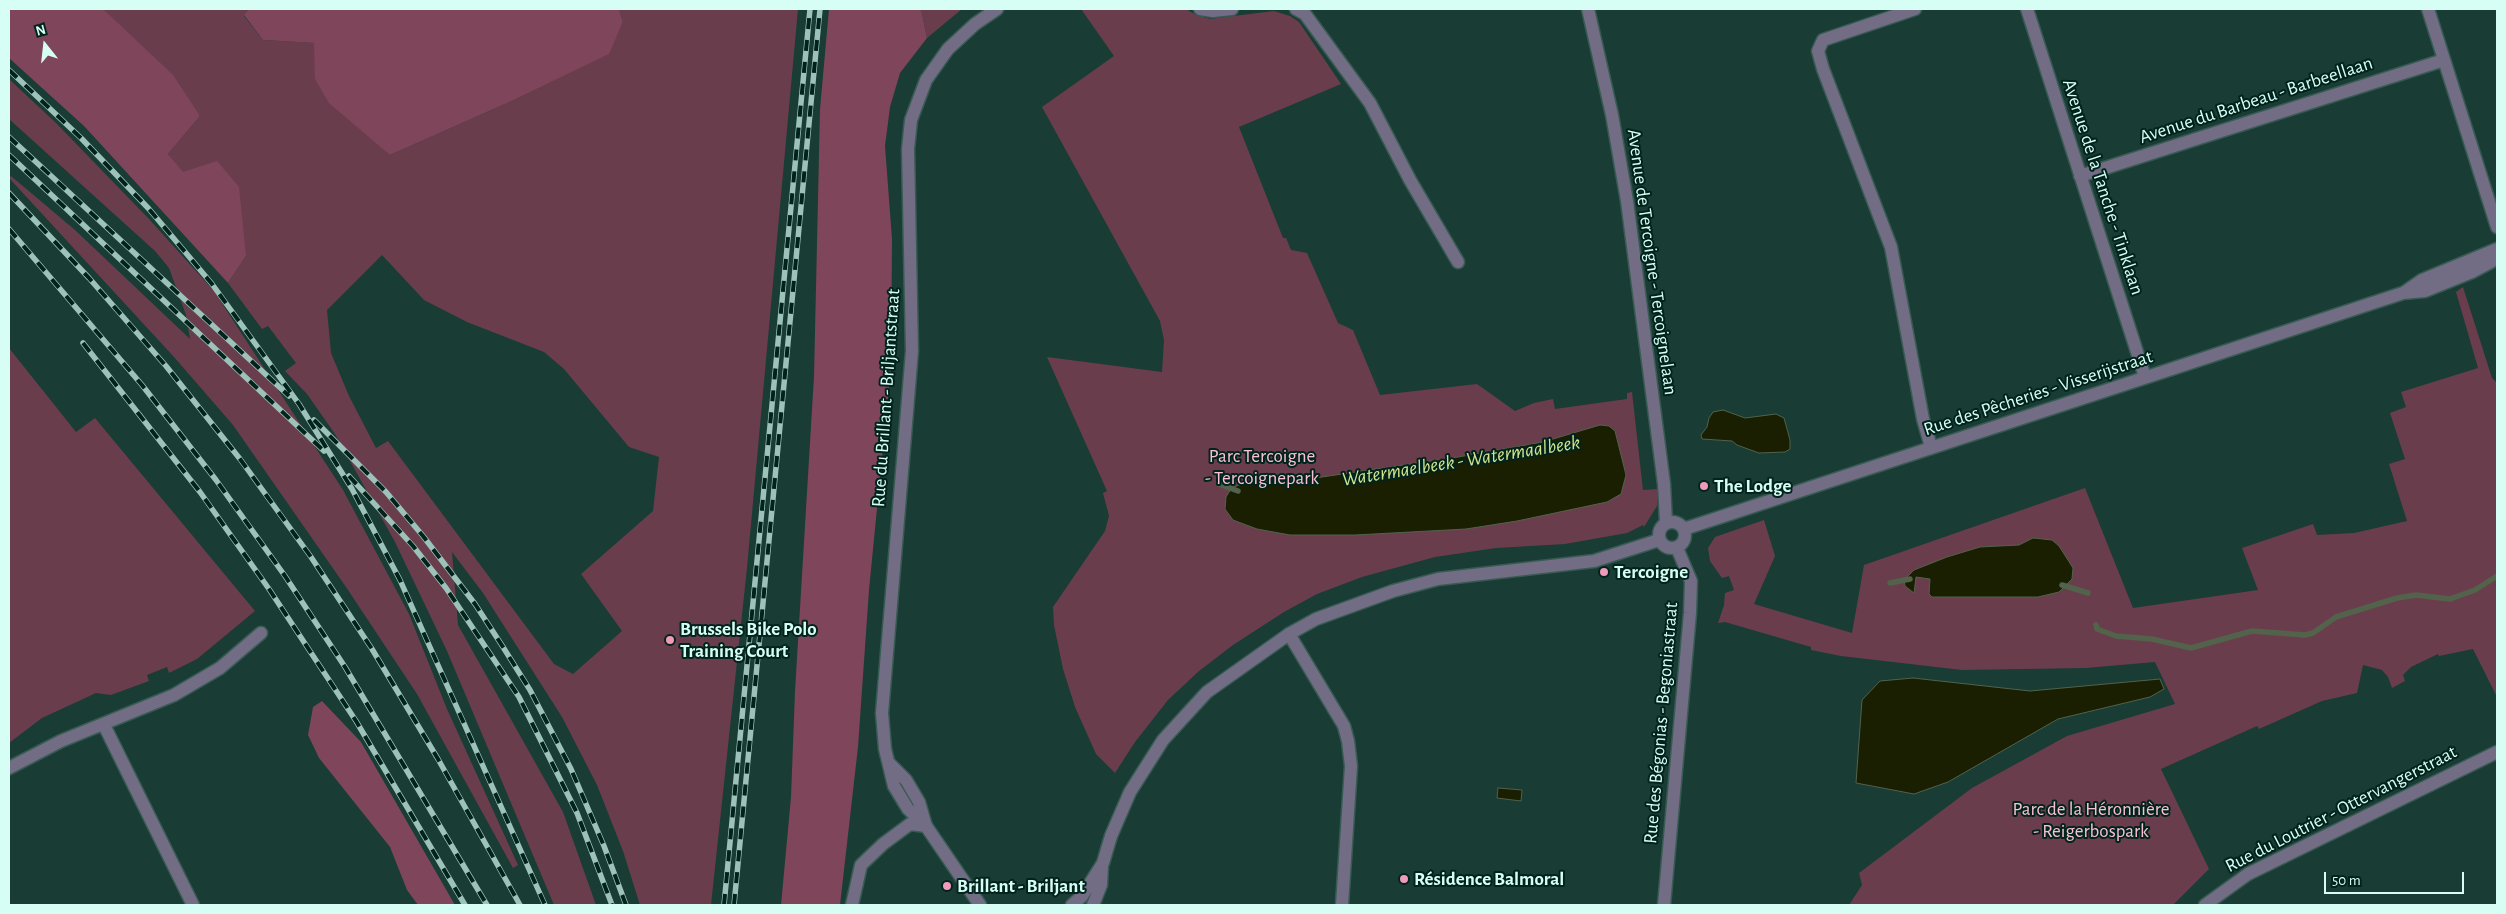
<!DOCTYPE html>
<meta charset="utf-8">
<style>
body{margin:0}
#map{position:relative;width:2506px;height:914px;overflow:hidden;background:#193c34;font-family:"Alegreya Sans",sans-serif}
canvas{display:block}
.frame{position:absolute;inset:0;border:10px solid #d6fef4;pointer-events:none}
.north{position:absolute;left:20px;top:20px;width:50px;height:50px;-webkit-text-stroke:4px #00231c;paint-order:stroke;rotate:344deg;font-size:14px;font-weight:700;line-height:20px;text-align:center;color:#d6fef4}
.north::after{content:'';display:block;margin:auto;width:18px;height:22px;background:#d6fef4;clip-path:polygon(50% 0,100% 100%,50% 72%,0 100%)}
.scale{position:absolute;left:2324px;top:872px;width:140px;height:22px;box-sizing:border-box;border:2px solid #d6fef4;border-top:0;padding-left:6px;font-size:15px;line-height:18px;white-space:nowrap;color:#d6fef4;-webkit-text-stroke:4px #00231c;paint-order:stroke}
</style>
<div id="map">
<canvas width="2506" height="914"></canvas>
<div class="frame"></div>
<div class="north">N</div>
<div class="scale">50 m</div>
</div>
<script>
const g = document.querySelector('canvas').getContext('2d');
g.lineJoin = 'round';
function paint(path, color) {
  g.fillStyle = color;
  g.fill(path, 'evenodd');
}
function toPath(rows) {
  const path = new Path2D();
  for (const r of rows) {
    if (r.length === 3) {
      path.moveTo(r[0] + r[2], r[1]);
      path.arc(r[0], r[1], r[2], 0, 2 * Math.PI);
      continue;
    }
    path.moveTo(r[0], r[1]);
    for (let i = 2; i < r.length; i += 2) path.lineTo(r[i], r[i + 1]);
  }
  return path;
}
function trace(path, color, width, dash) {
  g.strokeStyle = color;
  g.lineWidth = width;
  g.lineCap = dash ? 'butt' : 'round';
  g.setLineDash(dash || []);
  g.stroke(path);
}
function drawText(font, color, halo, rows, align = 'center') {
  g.font = font + ' "Alegreya Sans",sans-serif';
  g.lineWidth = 4;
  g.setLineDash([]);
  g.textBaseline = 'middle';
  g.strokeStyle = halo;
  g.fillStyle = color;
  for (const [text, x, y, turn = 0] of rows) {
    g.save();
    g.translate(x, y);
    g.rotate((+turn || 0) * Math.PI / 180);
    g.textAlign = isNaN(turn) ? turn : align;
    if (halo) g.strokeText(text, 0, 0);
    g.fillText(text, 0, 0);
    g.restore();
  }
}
paint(toPath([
 [103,9,249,9,244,16,263,40,315,43,315,79,390,155,514,100,608,54,623,22,619,9,798,9,747,568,711,905,640,905,623,851,597,785,562,717,483,593,452,552,458,625,563,812,596,905,554,905,447,651,395,542,335,434,307,394,285,371,296,363,268,326,262,329,228,283,246,256,168,154,200,116],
 [382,255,424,300,467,322,544,352,564,369,629,447,659,457,653,511,581,574,622,631,573,674,554,664,388,441,376,448,349,396,331,353,327,310],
 [921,9,962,9,927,38],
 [1081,9,1186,9,1196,15,1210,19,1274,11,1290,16,1299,22,1341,84,1239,127,1283,238,1286,238,1291,250,1307,253,1338,323,1353,330,1380,395,1477,384,1515,411,1534,403,1553,399,1555,409,1627,399,1627,393,1632,392,1643,490,1658,489,1657,506,1644,527,1643,525,1627,533,1565,544,1496,548,1435,557,1362,577,1317,594,1284,612,1233,645,1199,671,1168,700,1135,742,1115,773,1096,754,1075,707,1063,669,1054,625,1053,607,1105,531,1109,516,1103,493,1107,491,1047,357,1162,372,1164,340,1160,321,1042,107,1114,56],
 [9,79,56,123,149,219,214,291,343,490,409,614,447,709,518,865,513,868,417,694,346,587,233,425,174,357,9,178,11,176,75,230,190,339,186,315,169,268,155,251,9,119],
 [2463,287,2492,378,2497,383,2497,697,2473,649,2439,656,2438,654,2411,667,2403,675,2405,681,2392,688,2388,677,2382,670,2363,665,2357,693,2322,701,2259,729,2257,726,2161,769,2209,869,2173,905,1849,905,1862,885,1859,873,1972,788,2067,736,2175,704,2155,662,2086,668,1962,670,1841,656,1811,650,1811,647,1725,622,1718,623,1724,605,1725,593,1734,590,1729,576,1722,578,1710,561,1708,548,1715,537,1764,520,1775,556,1754,604,1852,633,1864,565,2085,488,2133,608,2258,590,2242,548,2313,524,2317,535,2354,533,2407,521,2389,464,2405,459,2390,413,2406,407,2401,392,2478,368,2456,292],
 [9,348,76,432,95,418,255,611,197,659,169,673,167,667,147,675,149,681,111,695,96,693,42,718,9,743]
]), '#6a3d4d');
paint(toPath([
 [9,9,103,9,173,75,200,116,168,154,183,172,217,161,239,187,246,256,228,283,84,126,9,58],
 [249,9,619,9,623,22,609,54,514,100,390,155,329,103,315,79,314,43,263,40,244,15],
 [829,9,921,9,927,38,900,73,890,107,885,146,892,239,891,366,869,590,858,747,840,905,781,905,791,797,795,691,814,376,820,109],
 [322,701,361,742,455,905,418,905,407,890,390,847,319,758,308,735,313,707]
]), '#7e455b');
const water = toPath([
 [1723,410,1745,418,1776,414,1784,418,1790,440,1790,449,1785,452,1759,453,1737,445,1732,441,1702,439,1701,435,1707,427,1709,418,1713,412,1723,410],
 [1600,425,1609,426,1615,431,1626,475,1621,494,1607,502,1517,521,1466,529,1355,535,1290,535,1257,529,1233,520,1225,509,1226,497,1229,492,1234,487,1250,481,1288,482,1458,457,1543,442,1600,425],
 [2033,538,2052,540,2059,546,2073,568,2072,579,2059,592,2038,597,1932,597,1929,594,1930,579,1916,577,1914,593,1905,586,1904,580,1914,570,1947,557,1980,547,2019,545,2033,538],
 [1913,678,2030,691,2160,679,2164,689,2150,697,2058,719,1948,782,1914,794,1856,783,1862,700,1880,681,1913,678],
 [1498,788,1522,790,1521,801,1497,798,1498,788]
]);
paint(water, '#1a1f02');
trace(water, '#52624b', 1);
trace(toPath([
 [1219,484,1238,491],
 [1890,583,1910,579],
 [2062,585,2088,593],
 [2096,625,2097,629,2116,636,2152,639,2191,648,2252,631,2305,635,2313,633,2336,617,2397,598,2416,595,2450,599,2475,590,2497,576]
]), '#52624b', 5.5);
const minor = toPath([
 [1200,9,1213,11,1232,9],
 [1296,9,1305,14,1370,103,1410,180,1458,262],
 [1588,9,1612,115,1627,201,1664,484,1666,522],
 [1915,9,1823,40,1818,51,1823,69,1891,247,1923,419,1931,447],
 [2027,9,2145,377],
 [2428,9,2497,227],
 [2080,176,2444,60],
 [1289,634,1344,726,1348,741,1351,766,1342,905],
 [104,725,193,905],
 [9,768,61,741,174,695,220,668,261,633],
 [852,905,861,865,883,844,910,824,926,826],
 [1664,905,1690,613,1691,581,1677,548],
 [2205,905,2248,874,2497,752]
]);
const tertiary = toPath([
 [2405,292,2422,280,2497,249],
 [1672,535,13],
 [1684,529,2403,293,2425,291,2472,272,2491,262,2497,253],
 [889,763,906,780,919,802,926,826],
 [980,905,926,826,908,809,894,786,885,749,882,713,912,351,908,149,911,120,926,80,948,49,975,24,997,9],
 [1072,905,1082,896,1103,863,1111,836,1130,792,1163,740,1207,692,1289,634,1316,619,1393,591,1438,579,1594,561,1659,540],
 [1093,905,1101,885,1102,866]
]);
trace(minor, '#375b53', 15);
trace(tertiary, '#375b53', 15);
trace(minor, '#726c84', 12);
trace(tertiary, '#726c84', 12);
const rail = toPath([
 [9,70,81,138,149,209,212,284,299,404,352,489,400,580,545,905],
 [9,137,289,396],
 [9,155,324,451],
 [9,193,89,278,166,366,240,459,311,557,372,649,438,759,520,905],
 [9,229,142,385,216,480,285,576,345,667,487,905],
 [83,343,200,492,269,589,356,721,465,905],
 [314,420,386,492,423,536,475,604,503,647,530,690,571,769,604,846,626,905],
 [349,476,413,546,446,588,519,697,577,813,612,905],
 [724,905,810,9],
 [734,905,820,9]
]);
trace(rail, '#9cc2b9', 5.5);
trace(rail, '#00231c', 4, [11]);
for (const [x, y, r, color] of [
 [1704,486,5,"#ef9ab8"],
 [1604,572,5,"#ef9ab8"],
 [670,640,5,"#ef9ab8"],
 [1404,879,5,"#ef9ab8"],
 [947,886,5,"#ef9ab8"]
]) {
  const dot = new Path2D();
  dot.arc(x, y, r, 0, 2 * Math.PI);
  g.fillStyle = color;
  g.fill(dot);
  trace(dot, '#00231c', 2);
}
drawText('19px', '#d6fef4', '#00231c', [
 ["Avenue du Barbeau - Barbeellaan",2256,100,-18],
 ["Avenue de la Tanche - Tinklaan",2103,187,72],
 ["Avenue de Tercoigne - Tercoignelaan",1652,262,82],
 ["Rue des Pêcheries - Visserijstraat",2038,393,-18],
 ["Rue du Brillant - Briljantstraat",886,398,-86],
 ["Rue des Bégonias - Begoniastraat",1661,723,-85],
 ["Rue du Loutrier - Ottervangerstraat",2341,809,-27]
]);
drawText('19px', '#f9c1d3', '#00231c', [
 ["Parc Tercoigne",1262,456],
 ["- Tercoignepark",1262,478],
 ["Parc de la Héronnière",2091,809],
 ["- Reigerbospark",2091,831]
]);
drawText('bold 19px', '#d6fef4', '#00231c', [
 ["The Lodge",1714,486],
 ["Tercoigne",1614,572],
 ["Brussels Bike Polo",680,629],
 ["Training Court",680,651],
 ["Résidence Balmoral",1414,879],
 ["Brillant - Briljant",957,886]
], 'left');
drawText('italic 20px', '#d5e58d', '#00231c', [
 ["Watermaelbeek - Watermaalbeek",1461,461,-9]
]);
</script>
